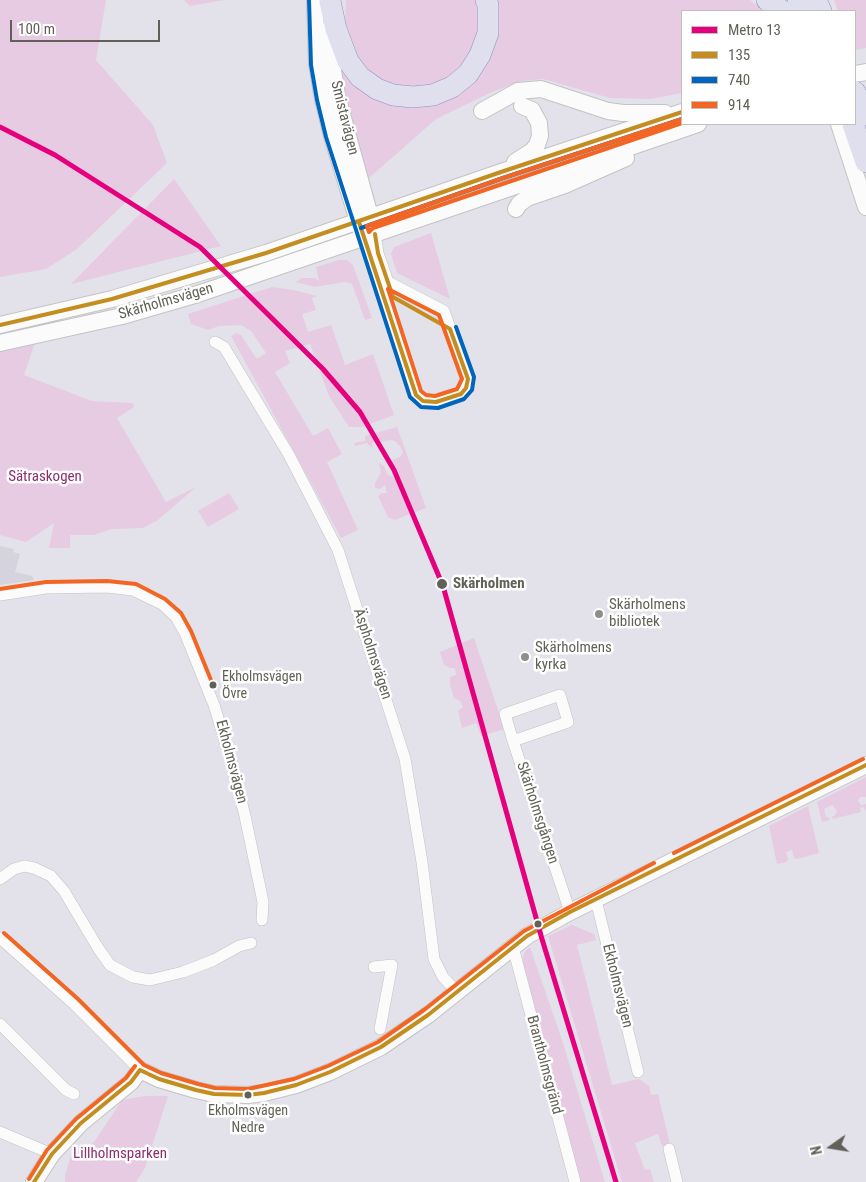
<!DOCTYPE html>
<meta charset="utf-8">
<style>
body{margin:0}
#map{position:relative;width:866px;height:1182px;overflow:hidden;background:#e3e2ea;font-family:"Roboto Condensed",sans-serif}
canvas{display:block}
.legend{position:absolute;left:681px;top:10px;width:175px;height:115px;box-sizing:border-box;background:#fff;border:1px solid #c0c0bc;margin:0;padding:6px 9px;list-style:none;font-size:15px;color:#626158}
.legend li{display:flex;align-items:center;gap:10px;height:25px}
.legend b{width:25px;border:1px solid #c0c0bc}
.north{position:absolute;left:806px;top:1122px;width:50px;height:50px;-webkit-text-stroke:4px #fff;paint-order:stroke;rotate:257deg;font-size:14px;font-weight:700;line-height:20px;text-align:center;color:#626158}
.north::after{content:'';display:block;margin:auto;width:18px;height:22px;background:#626158;clip-path:polygon(50% 0,100% 100%,50% 72%,0 100%)}
.scale{position:absolute;left:10px;top:20px;width:150px;height:22px;box-sizing:border-box;border:2px solid #626158;border-top:0;padding-left:6px;font-size:15px;line-height:18px;white-space:nowrap;color:#626158;-webkit-text-stroke:4px #fff;paint-order:stroke}
</style>
<div id="map">
<canvas width="866" height="1182"></canvas>
<ul class="legend">
<li><b style="height:6px;background:#e5007d"></b>Metro 13</li>
<li><b style="height:6px;background:#c38e1f"></b>135</li>
<li><b style="height:6px;background:#0065bd"></b>740</li>
<li><b style="height:6px;background:#f26522"></b>914</li>
</ul>
<div class="north">N</div>
<div class="scale">100 m</div>
</div>
<script>
const g = document.querySelector('canvas').getContext('2d');
g.lineJoin = 'round';
function paint(path, color) {
  g.fillStyle = color;
  g.fill(path, 'evenodd');
}
function toPath(rows) {
  const path = new Path2D();
  for (const r of rows) {
    path.moveTo(r[0], r[1]);
    for (let i = 2; i < r.length; i += 2) path.lineTo(r[i], r[i + 1]);
  }
  return path;
}
function trace(path, color, width, dash) {
  g.strokeStyle = color;
  g.lineWidth = width;
  g.lineCap = dash ? 'butt' : 'round';
  g.setLineDash(dash || []);
  g.stroke(path);
}
function drawText(font, color, halo, rows, align = 'center') {
  g.font = font + ' "Roboto Condensed",sans-serif';
  g.lineWidth = 5;
  g.setLineDash([]);
  g.textBaseline = 'middle';
  g.strokeStyle = halo;
  g.fillStyle = color;
  for (const [text, x, y, turn = 0] of rows) {
    g.save();
    g.translate(x, y);
    g.rotate((+turn || 0) * Math.PI / 180);
    g.textAlign = isNaN(turn) ? turn : align;
    if (halo) g.strokeText(text, 0, 0);
    g.fillText(text, 0, 0);
    g.restore();
  }
}
paint(toPath([
 [0,546,14,549,13,552,20,554,15,572,32,576,34,580,0,585]
]), '#d4d3de');
paint(toPath([
 [0,0,106,0,96,60,153,125,167,163,77,249,46,269,0,277],
 [184,0,224,0,190,6],
 [346,0,479,0,483,10,473,58,448,79,420,88,386,85,354,62,345,26],
 [495,0,750,0,764,11,682,11,682,93,651,99,610,98,543,79,522,81,494,91,436,119,369,178,348,111,340,63,371,92,459,90],
 [834,0,866,0,866,48,855,50,855,11,838,11],
 [174,179,221,246,71,284],
 [431,233,450,299,397,273,391,254,394,247],
 [339,260,347,260,353,265,372,318,365,320,352,284,345,282,315,287,296,282,302,278,315,278,319,281,316,267],
 [272,287,294,290,317,296,312,298,316,310,302,314,308,332,331,325,345,365,373,354,394,415,362,427,349,427,329,396,310,344,285,351,290,363,275,372,313,436,328,428,342,454,327,462,358,530,341,538,231,336,236,333,243,336,242,337,257,359,266,353,251,331,241,325,219,326,208,330,191,324,188,314],
 [36,340,24,375,92,401,133,403,134,407,117,418,166,502,196,487,158,520,143,528,112,529,94,535,70,535,70,548,49,548,54,523,26,542,0,535,0,351],
 [397,427,426,508,395,520,388,517,378,496,382,493,387,493,385,485,380,489,375,488,375,483,381,473,379,463,384,466,387,474,395,478,397,473,391,469,391,461,400,457,403,452,400,446,395,441,390,440,382,442,378,440,372,443,372,448,367,443,355,446,354,443,365,441,365,436],
 [229,493,239,509,208,527,198,511],
 [474,638,504,728,502,730,481,736,476,723,462,728,458,711,463,707,460,701,454,698,450,685,450,677,456,675,455,668,450,668,444,665,440,652],
 [866,777,866,797,860,797,858,801,861,805,866,804,866,811,863,807,860,808,861,812,833,819,832,816,834,816,837,811,832,805,824,809,826,817,829,817,830,820,822,822,817,802],
 [808,806,819,853,797,859,794,858,792,850,786,852,788,859,787,862,777,864,769,826],
 [572,925,594,934,596,940,577,945,612,1085,639,1079,649,1086,651,1095,658,1094,670,1144,662,1146,658,1134,635,1143,645,1170,650,1169,654,1182,622,1182,548,936],
 [530,947,563,1043,605,1182,580,1182,522,961,525,951],
 [145,1096,168,1096,145,1168,136,1182,65,1182,65,1175,71,1156,94,1142,122,1100]
]), '#e6cbe2');
const street = toPath([
 [364,238,416,395,423,401,436,402,461,394,466,388,468,379,444,311,388,282,378,253,375,234],
 [215,342,224,347,289,455,338,550,405,759,422,862,434,959,443,977,457,992],
 [0,595,46,588,107,587,133,590,162,604,176,617,185,633,214,705,231,760,245,816,263,902,262,920],
 [513,741,568,722,560,695,505,714,513,741,570,912],
 [0,879,14,869,24,866,34,868,51,876,64,891,98,948,110,965,133,977,150,980,183,972,214,960,239,946,251,943],
 [596,900,638,1072],
 [0,938,74,1004,140,1070],
 [513,947,575,1182],
 [374,967,392,965,380,1029],
 [0,1024,66,1090,74,1094],
 [0,1132,52,1154],
 [669,1149,677,1182]
]);
const secondary = toPath([
 [315,0,317,64,323,99,332,136,361,231],
 [331,27,332,64,337,96,373,227],
 [855,74,866,72],
 [482,111,518,91,541,89,608,111,623,113,665,113],
 [839,124,866,207],
 [515,162,532,151,537,145,540,136,539,123,532,110,522,106],
 [516,209,519,204,527,198,565,185,626,158],
 [0,325,112,299,266,253,501,172,682,112],
 [0,343,122,316,198,294,698,124],
 [34,1182,52,1154,81,1123,131,1082,140,1070,159,1079,196,1090,214,1094,248,1095,264,1093,296,1085,330,1072,381,1047,428,1015,527,936,570,912,866,765]
]);
const highway = toPath([
 [767,0,782,11],
 [798,0,802,11],
 [816,0,821,11],
 [330,1,336,29,348,61,360,77,377,89,393,95,413,97,433,95,452,87,468,74,480,55,488,33,488,5,486,0],
 [855,92,866,115],
 [853,124,866,162]
]);
trace(street, '#c2c1c1', 12);
trace(secondary, '#c4c3c3', 18);
trace(highway, '#9092c1', 22);
trace(street, '#fbfbfc', 11);
trace(secondary, '#fbfbfc', 16);
trace(highway, '#dfdfee', 21);
trace(toPath([
 [359,222,416,395,423,401,436,402,461,394,466,388,468,379,450,329,393,297,378,253,375,234],
 [0,325,112,299,266,253,501,172,682,112],
 [140,1070,159,1079,196,1090,214,1094,248,1095,264,1093,296,1085,330,1072,381,1047,428,1015,527,936,570,912,866,765],
 [34,1182,52,1154,81,1123,131,1082,140,1070]
]), '#c38e1f', 4);
trace(toPath([
 [309,0,311,65,317,100,326,137,410,397,421,407,438,408,464,399,472,390,474,377,456,327],
 [361,228,503,178,682,119]
]), '#0065bd', 4);
trace(toPath([
 [682,119,503,178,367,226,369,232,373,228,682,123],
 [388,289,439,315,462,379,457,389,435,396,426,395,421,391,388,289],
 [0,589,46,582,107,581,136,584,165,599,181,613,191,631,213,685],
 [674,853,863,759],
 [4,933,78,999,144,1065,161,1073,198,1084,215,1088,248,1089,294,1079,328,1066,378,1042,424,1010,524,931,654,863],
 [29,1179,47,1150,76,1119,126,1078,135,1066]
]), '#f26522', 4);
trace(toPath([
 [0,127,55,155,200,247,323,369,360,412,394,470,443,586,542,939,616,1182]
]), '#e5007d', 5);
for (const [x, y, r, color] of [
 [442,584,6,"#626158"],
 [599,614,5,"#8f8e8b"],
 [525,657,5,"#8f8e8b"],
 [213,685,4.5,"#626158"],
 [538,924,4.5,"#626158"],
 [248,1095,4.5,"#626158"]
]) {
  const dot = new Path2D();
  dot.arc(x, y, r, 0, 2 * Math.PI);
  g.fillStyle = color;
  g.fill(dot);
  trace(dot, '#fff', 2);
}
drawText('14px', '#626158', '#fff', [
 ["Ekholmsvägen",222,677],
 ["Övre",222,694],
 ["Ekholmsvägen",248,1111,"center"],
 ["Nedre",248,1128,"center"]
], 'left');
drawText('15px', '#626158', '#fff', [
 ["Smistavägen",344,118,76],
 ["Skärholmsvägen",166,302,-16],
 ["Äspholmsvägen",372,654,72],
 ["Ekholmsvägen",231,762,75],
 ["Skärholmsgången",537,813,72],
 ["Ekholmsvägen",617,986,76],
 ["Brantholmsgränd",544,1065,75]
]);
drawText('15px', '#8c2e6e', '#fff', [
 ["Sätraskogen",45,477],
 ["Lillholmsparken",120,1154]
]);
drawText('bold 15px', '#626158', '#fff', [
 ["Skärholmen",453,584]
], 'left');
drawText('15px', '#626158', '#fff', [
 ["Skärholmens",609,605],
 ["bibliotek",609,622],
 ["Skärholmens",535,648],
 ["kyrka",535,665]
], 'left');
</script>
